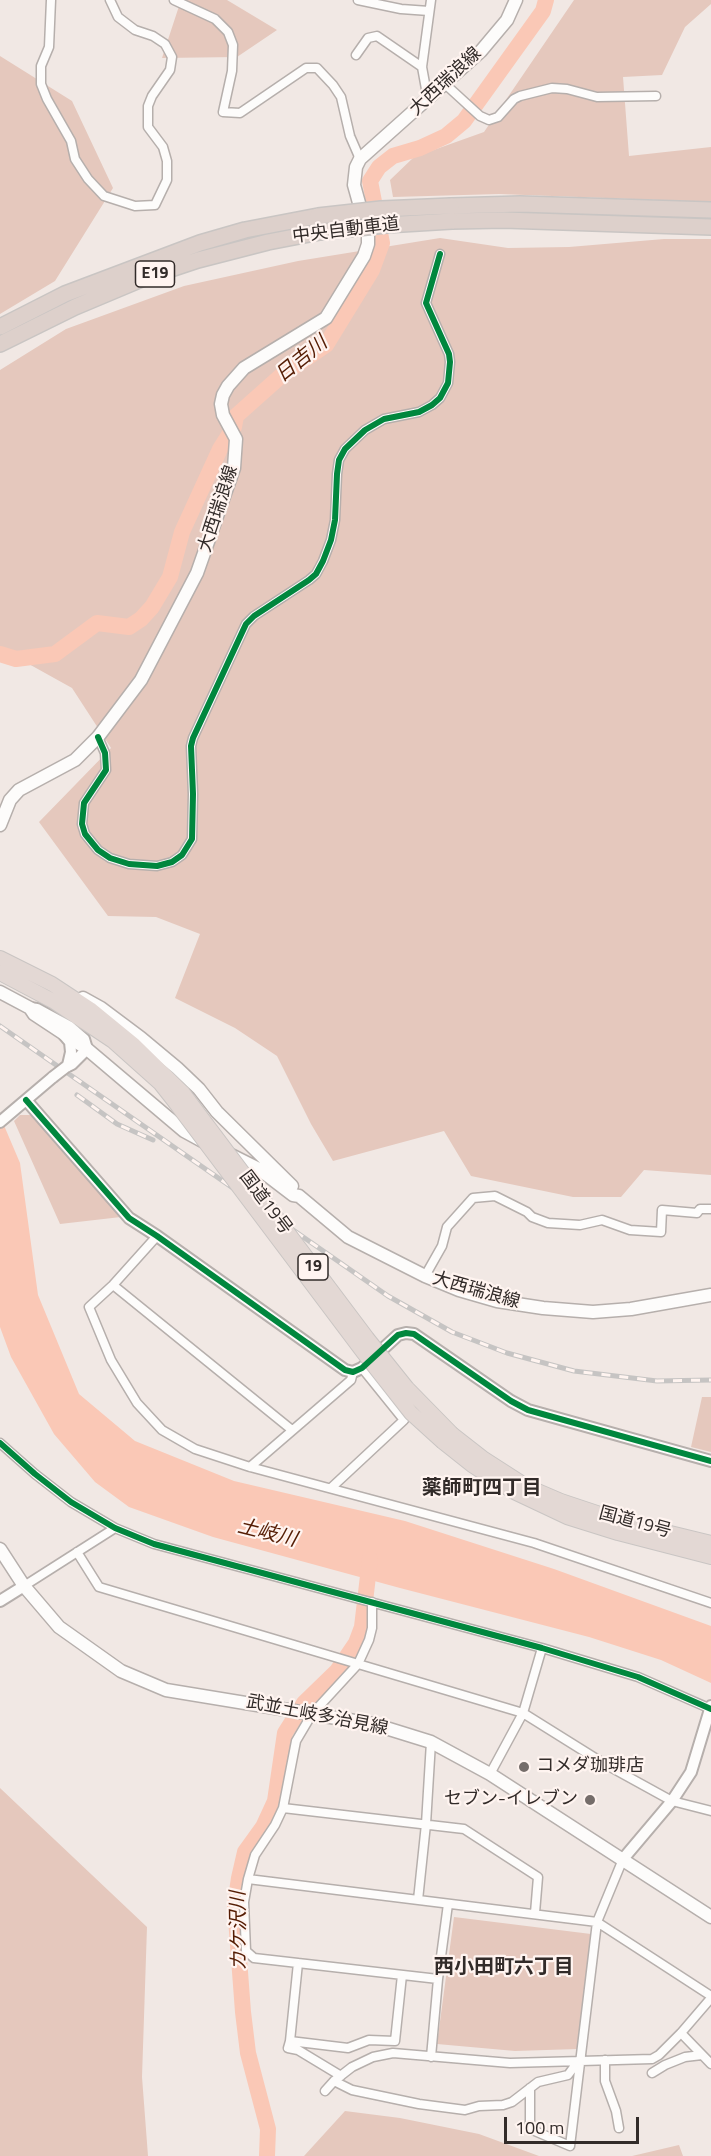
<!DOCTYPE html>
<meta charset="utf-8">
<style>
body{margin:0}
#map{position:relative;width:711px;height:2156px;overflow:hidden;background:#f1e8e4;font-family:"Titillium Web",sans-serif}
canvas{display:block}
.scale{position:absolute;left:504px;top:2117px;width:135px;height:27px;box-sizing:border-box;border:3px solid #322b29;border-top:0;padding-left:8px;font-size:18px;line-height:21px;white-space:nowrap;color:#322b29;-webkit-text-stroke:4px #fff4f0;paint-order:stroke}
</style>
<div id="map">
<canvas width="711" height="2156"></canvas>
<div class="scale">100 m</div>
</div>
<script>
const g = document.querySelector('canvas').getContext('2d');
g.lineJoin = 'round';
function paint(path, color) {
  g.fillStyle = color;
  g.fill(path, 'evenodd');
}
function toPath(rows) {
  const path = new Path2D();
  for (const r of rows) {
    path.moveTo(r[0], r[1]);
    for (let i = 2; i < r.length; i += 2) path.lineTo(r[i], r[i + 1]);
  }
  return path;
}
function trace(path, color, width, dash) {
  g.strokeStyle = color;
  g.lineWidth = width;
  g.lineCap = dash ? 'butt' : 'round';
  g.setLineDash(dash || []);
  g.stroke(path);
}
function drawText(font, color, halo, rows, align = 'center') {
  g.font = font + ' "Titillium Web","Noto Sans JP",sans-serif';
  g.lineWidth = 4.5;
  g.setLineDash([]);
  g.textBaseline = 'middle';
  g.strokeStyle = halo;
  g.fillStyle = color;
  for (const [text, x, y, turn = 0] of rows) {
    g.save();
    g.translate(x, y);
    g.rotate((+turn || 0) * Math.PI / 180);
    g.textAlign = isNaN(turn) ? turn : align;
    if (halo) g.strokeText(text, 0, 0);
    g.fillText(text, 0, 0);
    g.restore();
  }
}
paint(toPath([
 [181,0,227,0,277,30,237,57,162,58],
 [574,0,711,0,711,4,685,27,662,75,623,77,629,156,711,147,711,202,499,194,393,197,390,180,414,157,484,132],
 [0,56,72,101,113,188,55,281,0,314],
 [440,238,508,248,569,247,664,239,711,239,711,1175,644,1170,621,1197,573,1197,471,1176,444,1131,333,1161,311,1124,277,1056,235,1028,175,998,200,934,156,917,108,916,39,822,111,748,72,688,0,648,0,370,66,329,184,286,298,261],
 [20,1115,31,1115,121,1217,60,1224,14,1121],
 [702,1397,711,1397,711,1452,691,1447],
 [0,1788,147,1927,142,2077,148,2156,0,2156],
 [454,1917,591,1934,578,2049,515,2051,437,2044],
 [345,2111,400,2118,479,2134,539,2156,304,2156],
 [679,2145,683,2156,632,2156]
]), '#e5c8bd');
paint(toPath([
 [0,1116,20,1163,38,1295,79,1394,135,1441,234,1481,405,1521,554,1569,711,1626,711,1683,661,1660,589,1637,400,1588,213,1537,129,1507,95,1482,54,1434,11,1357,0,1327]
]), '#fac8b6');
trace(toPath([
 [0,654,16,659,55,654,97,623,129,627,141,619,152,607,170,577,182,532,220,449,234,427,236,416,282,375,326,345,372,270,382,243,370,181,379,167,393,156,420,148,446,136,464,121,543,11,546,0],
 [267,2156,268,2129,248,2053,243,2012,235,1905,239,1878,245,1852,263,1827,275,1801,285,1733,304,1703,337,1671,356,1643,362,1627,370,1559]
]), '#fac8b6', 16);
const minor = toPath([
 [51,0,49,47,41,66,41,84,47,99,71,141,75,159,88,179,104,196,135,206,155,205,167,180,167,161,163,147,148,127,148,106,152,96,170,70,172,57,165,44,153,36,135,30,118,17,110,0],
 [174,0,215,19,228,32,233,45,232,71,223,112,240,113,306,68,317,68,333,85,341,97,350,136,360,159],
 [358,0,401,9,429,11],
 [356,55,368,38,377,36,422,67],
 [445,84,480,116,489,120,498,117,514,99,520,96,552,88,567,89,597,97,656,96],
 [428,100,422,67,431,0],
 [98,737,105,753,106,770,84,803,82,824,85,834,98,850,110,858,129,864,157,866,172,862,182,855,192,839,193,794,191,746,193,738,246,624,254,616,309,580,316,574,323,561,331,540,335,520,337,474,339,460,345,449,365,430,384,419,419,412,432,405,440,398,448,383,450,362,449,354,426,303,440,254],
 [157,1236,113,1285,89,1307,111,1360,137,1403,162,1430,195,1449,250,1467,534,1543,711,1603],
 [425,1276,442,1246,447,1227,473,1198,495,1196,527,1212,532,1217,548,1223,580,1225,602,1220,630,1230,661,1232,662,1210,697,1213,700,1209,711,1209],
 [113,1285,292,1430],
 [0,1443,35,1474,71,1502,115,1528,154,1544,542,1648,638,1677,711,1709],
 [250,1467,351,1380,353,1372],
 [331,1488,404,1420,362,1368],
 [77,1552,99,1587,523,1713,603,1763,672,1801,711,1811],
 [24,1586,115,1528],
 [372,1602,372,1628,369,1640,358,1664,312,1714,296,1741,283,1808,275,1825,255,1855,248,1879,244,1902,246,1951,254,1958,438,1979],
 [490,1774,523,1713,542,1648],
 [283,1808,464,1829,538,1877,535,1913],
 [248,1879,597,1922,711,1996],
 [418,1900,426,1824,431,1742],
 [298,1963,290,2041,348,2048,369,2040,395,2041,402,1975],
 [681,2033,711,2064],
 [290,2041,288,2048,298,2050,341,2076],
 [431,2057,438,1979,448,1904],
 [605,2060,605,2081,616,2111,619,2128],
 [652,2073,665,2065,685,2057,702,2055],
 [334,2081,352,2090,419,2104,465,2110,479,2106,503,2105,512,2102,538,2082,568,2075,579,2060],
 [530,2088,530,2129,570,2146,597,1922,623,1859],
 [325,2091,334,2081,352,2067,373,2057,393,2053,510,2063,652,2059,659,2055,681,2033,711,1998]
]);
const tertiary = toPath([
 [30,1008,37,1009,70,1027,84,1039,87,1049,72,1064,66,1067],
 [64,1035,70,1042,71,1052,68,1065],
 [26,1100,129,1218,157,1236,345,1370,353,1372,362,1368,398,1335,406,1333,414,1334,511,1401,528,1410,711,1461],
 [0,1122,53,1077],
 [0,1601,24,1586],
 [623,1859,672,1801,691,1772,711,1706]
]);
const secondary = toPath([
 [0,825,10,800,19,790,75,760,98,737,141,680,197,573,234,468,236,439,223,415,221,404,223,395,228,386,244,368,326,318,364,256,368,244,368,235,354,185,356,167,360,159,481,51,507,20,516,0],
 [0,992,30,1008,34,1014,87,1049,184,1131,206,1143],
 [83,998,101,1008,141,1038,177,1068,199,1089,217,1112,292,1186],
 [227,1153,259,1169,293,1195,299,1196,348,1237,425,1276,459,1290,497,1301,543,1308,593,1312,631,1309,711,1295],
 [0,1549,24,1586,59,1627,121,1671,166,1690,373,1724,431,1742,490,1774,711,1917]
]);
const trunk = toPath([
 [0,958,52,984,90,1009,134,1045,183,1093],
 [0,973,53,1001,113,1041,160,1083,175,1102],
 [452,1434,484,1459,526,1486,561,1501,621,1521,711,1543],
 [443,1442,472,1465,514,1492,567,1517,618,1533,711,1557]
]);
const motorway = toPath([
 [451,206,520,204,711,210],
 [452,221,504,220,711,227],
 [0,327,65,294,200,243,245,230,318,216],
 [0,344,75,307,144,278,198,260,268,242,320,232]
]);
trace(minor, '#b6afac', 11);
trace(tertiary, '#b6afac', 14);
trace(secondary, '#b6afac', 15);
trace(trunk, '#c9c5c3', 16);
trace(motorway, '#c9c5c3', 18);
trace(minor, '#fdfcfb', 8);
trace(tertiary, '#fdfcfb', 10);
trace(secondary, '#fdfcfb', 12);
trace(trunk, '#e3d8d4', 14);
trace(motorway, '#ddd0cb', 15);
const rail = toPath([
 [0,1026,388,1296,452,1332,507,1353,574,1371,657,1381,711,1380],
 [77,1095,117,1124,153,1140]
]);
trace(rail, '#c6c4c3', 5);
trace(rail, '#fff4f0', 3, [9]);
const tertiaryBridge = toPath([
 [53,1077,66,1067]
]);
const trunkBridge = toPath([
 [183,1093,367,1338,407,1388,452,1434],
 [175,1102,363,1352,411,1413,443,1442]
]);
const motorwayBridge = toPath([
 [318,216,381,209,451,206],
 [320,232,386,225,452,221]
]);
trace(tertiaryBridge, '#b6afac', 14, []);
trace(trunkBridge, '#c9c5c3', 16, []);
trace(motorwayBridge, '#c9c5c3', 18, []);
trace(tertiaryBridge, '#fdfcfb', 10);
trace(trunkBridge, '#e3d8d4', 14);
trace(motorwayBridge, '#ddd0cb', 15);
trace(toPath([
 [98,737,105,753,106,770,84,803,82,824,85,834,98,850,110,858,129,864,157,866,172,862,182,855,192,839,193,794,191,746,193,738,246,624,254,616,309,580,316,574,323,561,331,540,335,520,337,474,339,460,345,449,365,430,384,419,419,412,432,405,440,398,448,383,450,362,449,354,426,303,440,254],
 [26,1100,129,1218,157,1236,345,1370,353,1372,362,1368,398,1335,406,1333,414,1334,511,1401,528,1410,711,1461],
 [0,1443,35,1474,71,1502,115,1528,154,1544,542,1648,638,1677,711,1709]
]), '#00873e', 6);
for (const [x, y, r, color] of [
 [524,1767,6,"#756d6a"],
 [590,1800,6,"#756d6a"]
]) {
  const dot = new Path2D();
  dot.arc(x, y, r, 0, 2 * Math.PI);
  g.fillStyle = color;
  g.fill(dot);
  trace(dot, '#fff4f0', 2);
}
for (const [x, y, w] of [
 [155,274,39],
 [313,1267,30]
]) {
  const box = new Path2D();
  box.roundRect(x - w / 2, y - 13, w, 26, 4.5);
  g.fillStyle = '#fff4f0';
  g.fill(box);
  trace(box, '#322b29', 1.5);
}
drawText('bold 16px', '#322b29', null, [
 ["E19",155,274],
 ["19",313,1267]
]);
drawText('18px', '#322b29', '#fff4f0', [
 ["大西瑞浪線",446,82,-43],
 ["中央自動車道",346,231,-7],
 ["大西瑞浪線",219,509,-72],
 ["国道19号",265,1203,53],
 ["大西瑞浪線",476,1291,16],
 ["国道19号",635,1523,15],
 ["武並土岐多治見線",317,1716,11]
]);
drawText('18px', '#322b29', '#fff4f0', [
 ["コメダ珈琲店",536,1767],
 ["セブン-イレブン",578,1800,"right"]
], 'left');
drawText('italic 20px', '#551c03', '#fff4f0', [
 ["日吉川",302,360,-39],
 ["土岐川",267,1534,14],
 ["カケ沢川",240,1931,-91]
]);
drawText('bold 20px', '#322b29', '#fff4f0', [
 ["薬師町四丁目",482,1489],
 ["西小田町六丁目",504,1968]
]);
</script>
